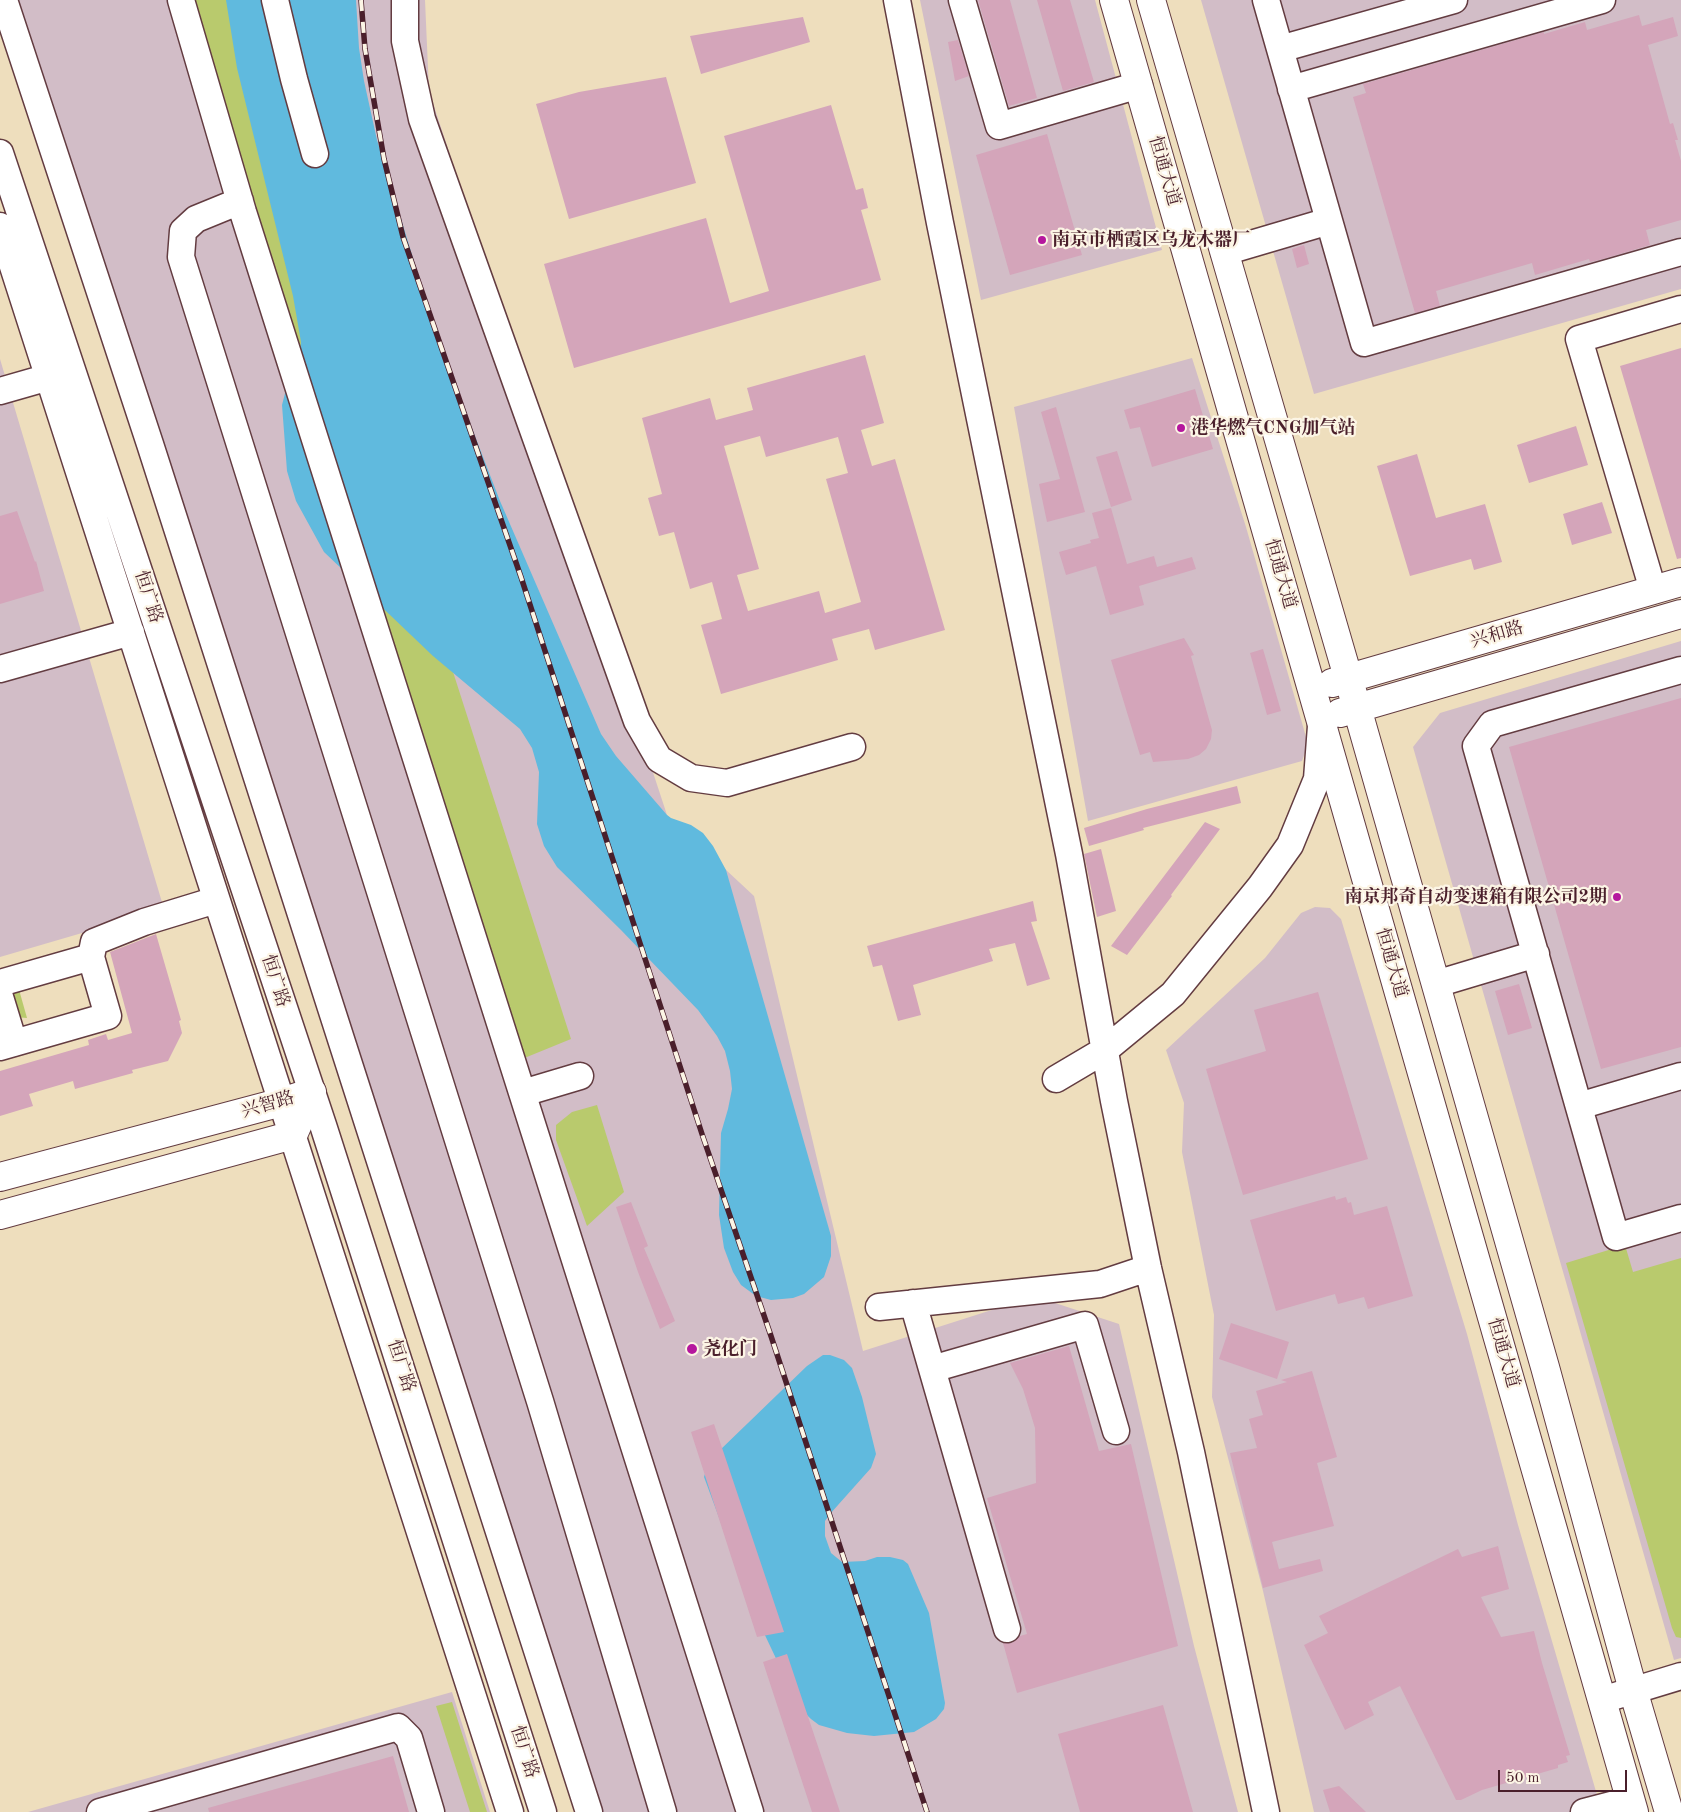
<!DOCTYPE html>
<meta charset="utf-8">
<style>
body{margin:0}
#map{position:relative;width:1681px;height:1812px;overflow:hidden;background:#eedebd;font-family:"Old Standard TT",serif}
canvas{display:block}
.scale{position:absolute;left:1498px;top:1770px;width:129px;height:22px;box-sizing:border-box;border:2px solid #4a1f2b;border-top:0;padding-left:6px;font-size:15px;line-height:18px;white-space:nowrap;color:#4a1f2b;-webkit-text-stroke:4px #fcf5e5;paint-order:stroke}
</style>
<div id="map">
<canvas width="1681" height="1812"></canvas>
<div class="scale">50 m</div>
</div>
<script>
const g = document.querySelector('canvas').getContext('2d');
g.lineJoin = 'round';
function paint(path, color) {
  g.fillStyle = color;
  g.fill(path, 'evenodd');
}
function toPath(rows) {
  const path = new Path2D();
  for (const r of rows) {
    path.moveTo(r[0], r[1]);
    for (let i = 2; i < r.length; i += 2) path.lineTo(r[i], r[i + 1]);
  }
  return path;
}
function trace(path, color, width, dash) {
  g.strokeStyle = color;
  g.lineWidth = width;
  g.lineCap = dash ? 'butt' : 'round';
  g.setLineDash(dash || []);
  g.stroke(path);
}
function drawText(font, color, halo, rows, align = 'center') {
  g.font = font + ' "Old Standard TT","Noto Serif SC",serif';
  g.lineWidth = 4.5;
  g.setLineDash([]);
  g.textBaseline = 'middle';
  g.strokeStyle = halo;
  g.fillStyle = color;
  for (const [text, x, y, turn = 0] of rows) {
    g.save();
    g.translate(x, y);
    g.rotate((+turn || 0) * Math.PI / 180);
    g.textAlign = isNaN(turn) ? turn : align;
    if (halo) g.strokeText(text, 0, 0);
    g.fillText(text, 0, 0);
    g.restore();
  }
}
paint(toPath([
 [0,0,425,0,429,91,667,815,754,896,863,1351,1020,1301,1049,1301,1119,1324,1194,1646,1238,1812,578,1812],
 [920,0,1095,0,1162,250,981,300],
 [1201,0,1681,0,1681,289,1314,394],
 [1192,358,1246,527,1308,744,1302,761,1088,821,1014,407],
 [0,359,164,909,0,957],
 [1681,641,1681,1658,1674,1660,1413,747,1440,713],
 [1315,907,1330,908,1341,919,1467,1334,1518,1525,1602,1812,1314,1812,1263,1591,1212,1397,1214,1315,1182,1152,1184,1103,1166,1050,1265,958,1301,913],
 [452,1692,490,1812,28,1812]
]), '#d2bdc7');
paint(toPath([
 [193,0,242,0,266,90,571,1039,522,1059,201,42],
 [18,986,27,1018,15,1017,6,997],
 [597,1105,624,1192,587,1226,556,1140,556,1125,572,1112],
 [1625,1245,1633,1272,1681,1258,1681,1638,1676,1637,1672,1628,1566,1263],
 [452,1702,487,1812,470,1812,436,1706]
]), '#b9ca6d');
paint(toPath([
 [226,0,356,0,359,48,364,81,377,140,438,340,500,501,601,734,616,756,667,815,671,818,691,825,703,833,713,846,726,870,831,1236,831,1256,824,1277,804,1294,793,1298,771,1300,756,1296,741,1285,733,1272,724,1248,719,1215,721,1133,728,1109,732,1089,730,1071,725,1051,717,1036,698,1010,621,930,557,867,544,846,537,824,539,772,532,748,520,729,433,656,324,552,296,501,287,471,282,405,288,382,299,366,301,342,293,296,237,68],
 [823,1355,830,1355,844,1360,852,1368,862,1397,876,1454,871,1468,830,1514,825,1521,825,1536,831,1553,842,1562,865,1561,877,1557,890,1557,903,1560,908,1564,929,1613,945,1703,944,1709,936,1719,914,1732,874,1736,847,1733,819,1725,811,1719,799,1707,754,1612,704,1477,707,1467,718,1452,807,1366]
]), '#60bade');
paint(toPath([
 [978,0,1010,0,1037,98,1009,106],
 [1037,0,1070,0,1094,82,1063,91],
 [1639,15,1642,26,1673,17,1678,36,1648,45,1670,124,1673,123,1678,140,1675,140,1681,161,1681,220,1646,230,1650,245,1603,259,1590,262,1589,259,1535,275,1532,263,1436,291,1440,306,1415,313,1353,97,1366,93,1363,84,1544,32,1544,34,1585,22,1587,30],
 [803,17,810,42,701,74,690,36],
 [958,40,969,76,955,81,948,42],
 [666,77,696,183,569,219,536,104,579,92],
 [831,105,856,190,863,188,868,208,861,210,881,280,574,368,544,264,706,218,730,303,769,291,724,136],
 [1047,134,1082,255,1010,275,976,155],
 [1304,245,1309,264,1297,268,1292,249],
 [1681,348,1681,558,1677,559,1620,366],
 [865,355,884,423,861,430,872,466,895,459,945,630,875,650,869,629,832,639,838,660,721,694,701,625,722,619,712,582,690,589,674,532,659,536,648,498,662,494,642,418,710,398,716,420,753,410,747,388],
 [760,436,766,457,838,437,848,473,826,479,861,602,825,613,819,591,748,611,737,575,759,569,724,446],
 [1195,389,1213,449,1152,467,1140,427,1130,429,1124,410],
 [1056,407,1085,512,1047,522,1039,484,1060,479,1041,412],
 [1576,426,1588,465,1529,483,1517,445],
 [1117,451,1132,500,1111,507,1096,457],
 [1417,454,1436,518,1485,504,1502,562,1474,570,1471,559,1410,576,1377,466],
 [1602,502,1612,533,1572,545,1563,514],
 [1111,508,1127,564,1154,556,1157,567,1192,557,1196,569,1139,586,1144,605,1110,615,1096,566,1066,575,1059,552,1091,543,1090,540,1099,538,1092,513],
 [17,511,35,562,36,561,44,591,0,604,0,516],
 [1184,638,1194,655,1191,656,1212,730,1211,739,1206,749,1199,755,1188,759,1153,762,1150,752,1140,755,1111,660],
 [1263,649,1281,711,1267,715,1250,653],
 [1681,698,1681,1047,1601,1069,1509,747],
 [1237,786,1241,803,1143,828,1144,830,1089,846,1084,828,1147,809],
 [1205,822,1220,829,1171,895,1172,896,1127,955,1111,946],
 [1101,849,1116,911,1097,917,1084,854],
 [1033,901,1037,921,1031,922,1050,979,1027,986,1015,943,989,949,993,961,913,985,921,1015,898,1021,882,965,873,967,867,946],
 [156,934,181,1020,179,1021,182,1033,168,1061,132,1070,133,1073,75,1089,73,1081,29,1094,33,1106,0,1116,0,1071,89,1045,88,1040,106,1034,108,1040,132,1033,110,952],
 [1519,984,1532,1028,1508,1035,1495,991],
 [1318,992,1368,1159,1243,1195,1206,1069,1266,1051,1254,1010],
 [1335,1196,1336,1200,1346,1197,1348,1203,1351,1202,1354,1215,1387,1206,1413,1296,1368,1309,1364,1297,1338,1304,1335,1294,1276,1311,1250,1220],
 [631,1202,648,1246,644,1248,675,1321,660,1329,638,1272,616,1207],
 [1231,1323,1289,1342,1277,1379,1219,1359],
 [1069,1346,1099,1451,1131,1444,1178,1646,1017,1693,1003,1643,1012,1643,1020,1636,1027,1634,987,1498,1036,1483,1035,1428,1023,1389,1010,1363],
 [1312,1371,1337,1457,1317,1463,1334,1526,1272,1542,1279,1569,1320,1559,1323,1571,1263,1588,1230,1453,1257,1448,1249,1419,1263,1415,1256,1391,1287,1382,1281,1380],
 [714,1424,784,1632,757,1637,691,1432],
 [1498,1546,1509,1589,1481,1597,1501,1637,1534,1631,1542,1663,1570,1755,1566,1756,1568,1762,1558,1765,1558,1768,1482,1790,1461,1800,1456,1800,1400,1686,1368,1702,1374,1715,1345,1730,1304,1645,1328,1633,1319,1616,1458,1549,1462,1557],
 [787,1654,840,1812,812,1812,763,1662],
 [1163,1705,1193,1812,1080,1812,1058,1734],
 [393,1756,409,1812,209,1812,208,1808],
 [1339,1786,1366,1812,1330,1812,1323,1790]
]), '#d4a5ba');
const minor = toPath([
 [4,0,150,444,589,1812],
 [181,0,243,212,750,1812],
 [275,0,294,79,315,154],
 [405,0,405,41,422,119,637,721,659,759,691,778,727,783,852,747],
 [897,0,940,223,1069,854,1114,1101,1148,1268,1191,1452,1266,1812],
 [962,0,999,126,1139,85],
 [1266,0,1364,343,1681,252],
 [1280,49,1454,0],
 [1291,89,1602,0],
 [0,153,323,1125,543,1812],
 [240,201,196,219,183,231,181,257,540,1401,663,1812],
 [0,226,510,1812],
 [1224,252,1329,221],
 [0,391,49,377],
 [1653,590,1579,339,1681,309],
 [0,669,131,632],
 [1681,670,1492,724,1476,746,1616,1237,1681,1218],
 [0,983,91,957],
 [1436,984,1536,954],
 [0,997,14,1043],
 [0,1047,108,1016,91,957,94,942,144,922,216,900],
 [1056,1079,1105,1050,1173,994,1260,887,1290,845,1317,779,1321,726],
 [523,1093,580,1076],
 [1579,1106,1681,1076],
 [913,1303,1007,1629],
 [879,1307,1100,1284,1148,1268],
 [932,1369,1085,1325,1116,1431],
 [1602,1700,1681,1676],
 [100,1812,398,1727,409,1738,431,1812],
 [1584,1812,1630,1800]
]);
const major = toPath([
 [1114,0,1634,1812],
 [1151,0,1357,708,1545,1367,1633,1690,1669,1812],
 [1332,683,1681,582],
 [1340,713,1681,614],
 [0,1177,282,1102,312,1092],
 [0,1215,293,1135,312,1092]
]);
trace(minor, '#633c41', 29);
trace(major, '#633c41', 30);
trace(minor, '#fff', 26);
trace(major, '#fff', 28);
const rail = toPath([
 [361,0,365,49,384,159,403,237,521,577,702,1134,771,1336,927,1812]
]);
trace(rail, '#4a1f2b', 5.5);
trace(rail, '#fcf5e5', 4, [11]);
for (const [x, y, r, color] of [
 [1042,240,5,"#b5179e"],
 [1181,428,5,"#b5179e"],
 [1617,897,5,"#b5179e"],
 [692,1349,6,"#b5179e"]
]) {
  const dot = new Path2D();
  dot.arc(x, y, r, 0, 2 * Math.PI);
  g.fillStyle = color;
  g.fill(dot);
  trace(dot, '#fcf5e5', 2);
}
drawText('18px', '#4a1f2b', '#fcf5e5', [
 ["恒通大道",1164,171,74],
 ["恒通大道",1280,574,74],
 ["恒广路",148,597,72],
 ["兴和路",1497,635,-16],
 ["恒通大道",1391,963,74],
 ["恒广路",275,981,72],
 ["兴智路",268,1105,-16],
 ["恒通大道",1503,1353,74],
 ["恒广路",401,1366,72],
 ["恒广路",524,1752,72]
]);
drawText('bold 18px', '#4a1f2b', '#fcf5e5', [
 ["南京市栖霞区乌龙木器厂",1052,240],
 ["港华燃气CNG加气站",1191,428],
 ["南京邦奇自动变速箱有限公司2期",1607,897,"right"],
 ["尧化门",703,1349]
], 'left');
</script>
